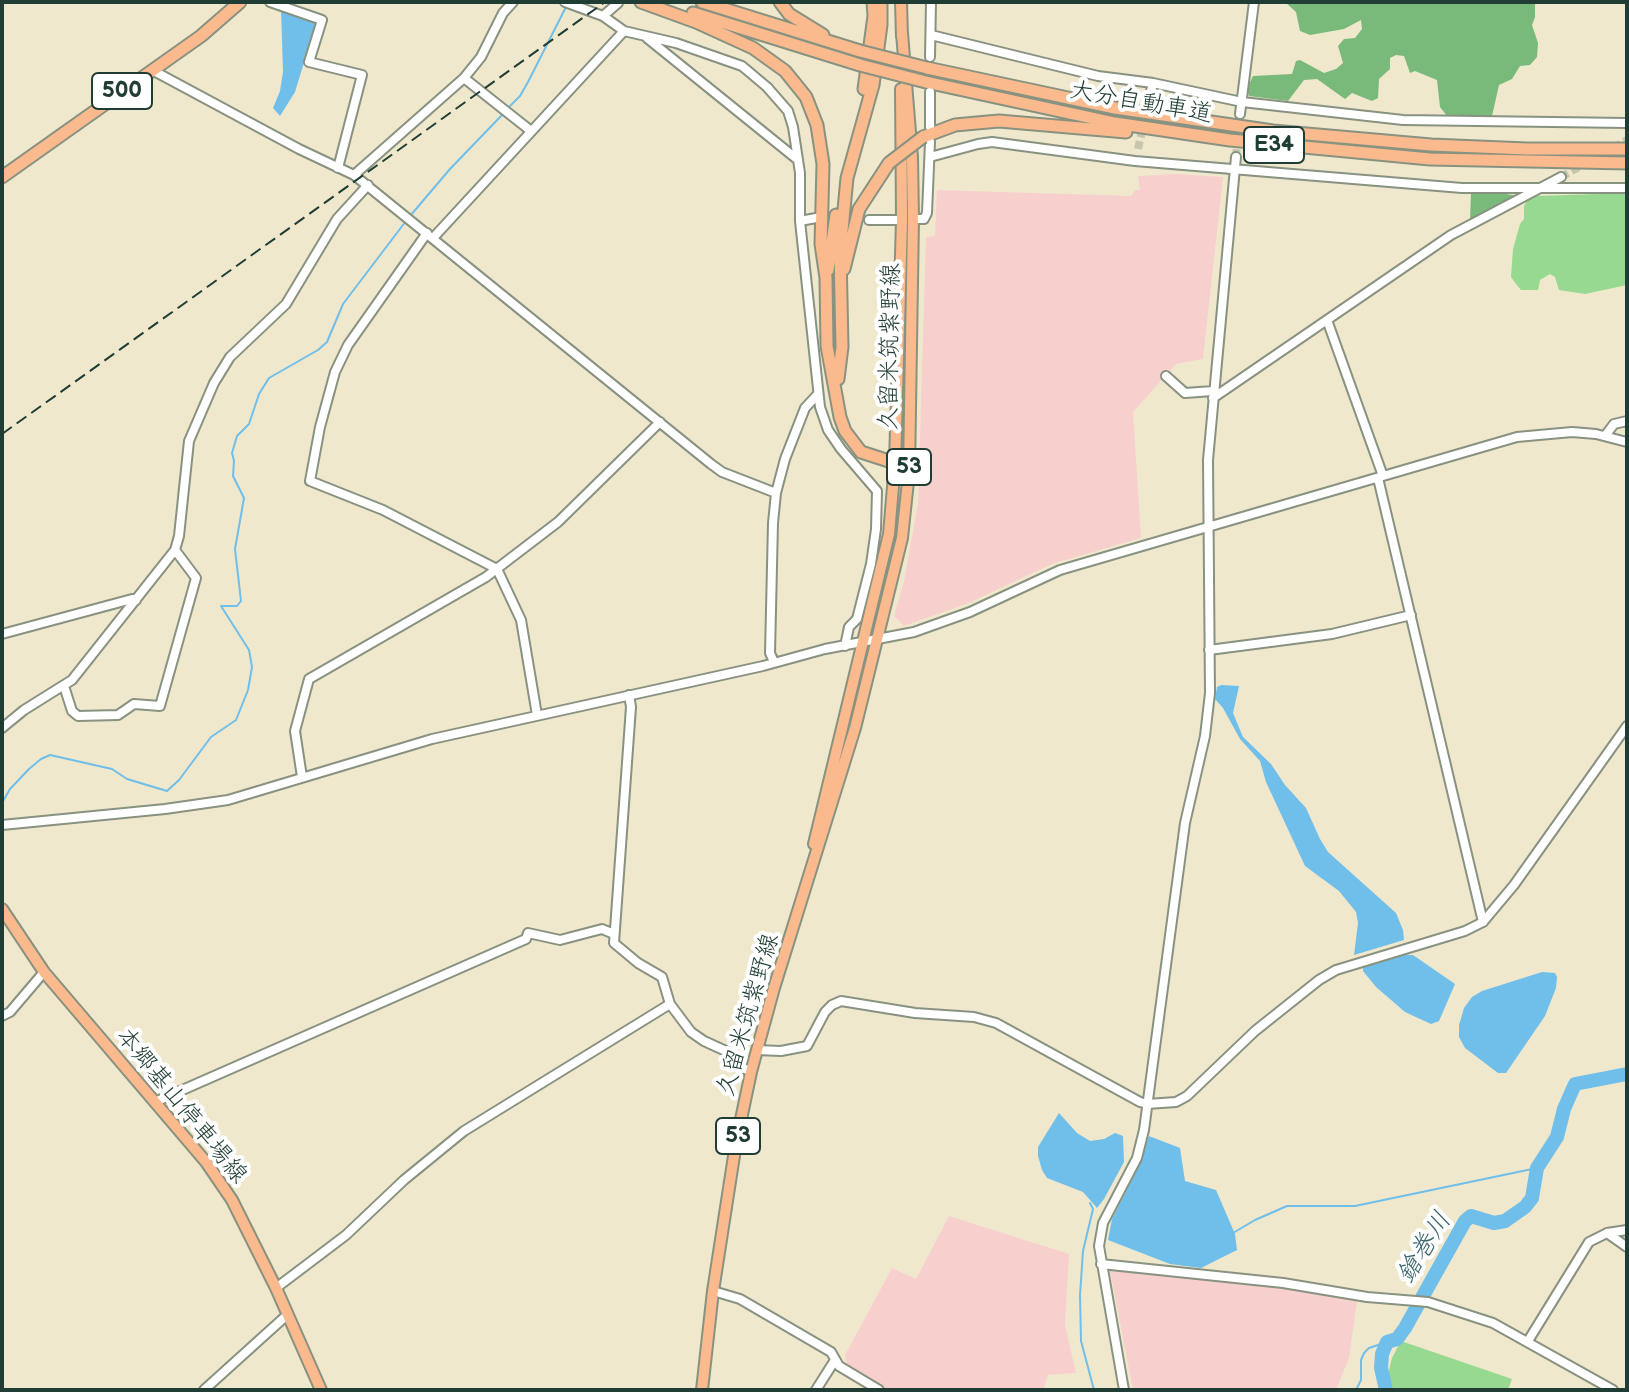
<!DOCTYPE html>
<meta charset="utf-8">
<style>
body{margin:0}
#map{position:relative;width:1629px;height:1392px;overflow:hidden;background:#f0e8cd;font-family:"Balsamiq Sans",sans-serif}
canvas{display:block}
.frame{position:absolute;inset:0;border:4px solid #1f3d34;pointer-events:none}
</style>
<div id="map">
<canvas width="1629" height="1392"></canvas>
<div class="frame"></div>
</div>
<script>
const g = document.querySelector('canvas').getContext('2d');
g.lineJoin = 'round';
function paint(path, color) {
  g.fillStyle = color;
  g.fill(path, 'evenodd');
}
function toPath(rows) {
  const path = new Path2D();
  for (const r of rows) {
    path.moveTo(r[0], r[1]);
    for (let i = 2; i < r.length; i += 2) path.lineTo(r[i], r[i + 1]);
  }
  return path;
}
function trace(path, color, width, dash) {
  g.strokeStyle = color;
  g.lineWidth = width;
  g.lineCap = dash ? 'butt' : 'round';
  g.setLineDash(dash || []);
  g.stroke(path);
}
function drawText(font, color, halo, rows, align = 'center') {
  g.font = font + ' "Balsamiq Sans","Klee One",sans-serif';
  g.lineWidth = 8;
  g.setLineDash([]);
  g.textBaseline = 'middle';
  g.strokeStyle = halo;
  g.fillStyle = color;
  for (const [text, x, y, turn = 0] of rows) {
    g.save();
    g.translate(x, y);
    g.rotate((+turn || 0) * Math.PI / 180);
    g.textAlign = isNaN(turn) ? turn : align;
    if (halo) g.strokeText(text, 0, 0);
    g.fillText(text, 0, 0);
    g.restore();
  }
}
paint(toPath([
 [1176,174,1223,177,1203,359,1176,364,1133,412,1141,538,1052,564,969,603,904,626,894,616,904,581,918,504,926,237,935,236,937,190,1131,196,1135,190,1140,190,1138,176],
 [949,1216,1069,1254,1065,1325,1076,1373,1048,1375,1043,1390,888,1390,847,1366,845,1355,892,1268,916,1279],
 [1118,1270,1268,1284,1357,1301,1349,1358,1336,1390,1133,1390,1110,1271]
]), '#f7d0ce');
paint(toPath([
 [1627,193,1627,285,1585,294,1559,290,1555,277,1550,274,1540,280,1538,290,1521,290,1516,284,1511,277,1513,249,1520,224,1524,219,1524,206,1528,199,1536,196],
 [1401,1341,1512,1379,1508,1390,1390,1390,1388,1374,1392,1358]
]), '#97d990');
paint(toPath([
 [1285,2,1535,2,1535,17,1532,25,1538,43,1537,57,1530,65,1520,66,1512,79,1499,85,1492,116,1485,117,1447,116,1440,107,1437,80,1415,71,1410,73,1404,56,1396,55,1390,58,1390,69,1379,79,1378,98,1372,101,1352,93,1345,99,1317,79,1304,80,1288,101,1249,96,1247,89,1253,76,1292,74,1296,61,1300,60,1324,73,1336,69,1343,63,1338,46,1344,39,1355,38,1362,29,1361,20,1344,29,1310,35,1300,31,1296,12],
 [1471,192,1499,193,1519,196,1470,222]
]), '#79b97a');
paint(toPath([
 [281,9,316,23,295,92,280,116,273,108,280,91,283,72],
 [1221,685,1239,686,1233,713,1243,737,1271,764,1285,785,1306,808,1320,839,1328,852,1396,913,1403,930,1404,940,1354,955,1358,923,1356,912,1339,891,1305,866,1266,782,1260,761,1240,739,1223,708,1215,699,1217,687],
 [1403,955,1413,955,1455,984,1439,1021,1431,1024,1405,1012,1376,987,1363,971,1363,966],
 [1542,972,1555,973,1557,977,1556,988,1545,1016,1506,1073,1498,1073,1465,1048,1459,1037,1459,1025,1464,1008,1472,997,1482,991],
 [1059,1113,1077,1133,1090,1141,1104,1139,1115,1133,1123,1136,1124,1162,1104,1199,1097,1208,1083,1192,1047,1178,1042,1170,1038,1156,1038,1147],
 [1149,1136,1180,1148,1185,1181,1216,1190,1235,1234,1237,1250,1201,1268,1170,1264,1108,1240,1112,1219,1136,1172]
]), '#6fbfea');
trace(toPath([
 [507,109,520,96,528,82,567,5],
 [410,216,450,169,503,114],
 [2,803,10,789,29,769,41,759,50,755,112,769,127,779,167,791,179,780,211,737,236,720,248,690,252,667,249,650,221,606,237,606,241,601,235,549,244,498,233,476,234,461,232,453,237,436,249,424,259,394,269,378,318,350,327,342,343,304,406,221],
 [1090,1203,1093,1209,1083,1251,1080,1295,1081,1341,1094,1390],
 [1233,1233,1255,1220,1287,1206,1355,1206,1537,1168],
 [1356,1390,1361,1380,1361,1360,1364,1353,1369,1348,1387,1342]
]), '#6fbfea', 2);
trace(toPath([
 [1386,1390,1381,1368,1382,1354,1387,1342,1397,1339,1405,1328,1465,1221,1471,1216,1494,1223,1505,1221,1525,1207,1532,1198,1537,1168,1557,1137,1564,1109,1575,1084,1627,1074]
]), '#6fbfea', 14);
trace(toPath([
 [1138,149,1149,99],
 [1236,157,1240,114],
 [1561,177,1627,140]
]), '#c6c6ae', 8, [8, 4]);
const minor = toPath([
 [270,2,322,20,309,62,362,75,338,168],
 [565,2,603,16,624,31,676,43,742,66,767,87,788,111,793,127,800,173,800,221,820,407,828,430,841,449,877,491,876,529,871,564,857,619,849,627,845,646],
 [603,16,618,3],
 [931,35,1098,76,1153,83,1242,102,1403,120,1627,123],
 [647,38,798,160],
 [930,57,931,2],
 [152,70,299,149,354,175,711,464,722,472,776,493],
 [464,78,531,131],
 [1149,99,1153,83],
 [1240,114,1254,2],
 [930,127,930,92],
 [930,157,978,144,992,142,1135,161,1462,188,1627,188],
 [354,175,464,78,481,57,503,13,513,2],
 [913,219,924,219,927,213,930,142],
 [869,220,902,220],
 [800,221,816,218],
 [427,233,348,345,335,372,320,427,310,481,383,510,497,569,521,620,537,715],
 [433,238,624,31],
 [1327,320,1383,476],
 [1166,376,1185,393,1213,391],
 [1213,398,1451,235,1561,177],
 [1605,436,1614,424,1627,421],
 [1378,478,1483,922],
 [2,634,132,599,136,600],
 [1209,650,1332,634,1411,615],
 [774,662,770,653,773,523,776,493,785,459,805,408,818,394],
 [64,686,72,711,78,716,118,715,134,704,160,706,196,578,175,550],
 [629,695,631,707,614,943,638,963,662,977,670,1004,691,1032,704,1041,728,1052,738,1065,751,1072],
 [2,728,24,710,72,680,175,550,179,536,189,441,214,383,230,357,286,304,337,219,368,185],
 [302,777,295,731,309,679,486,577,558,522,660,422],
 [2,825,165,809,228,800,432,739,763,666,825,649,914,632,970,612,1060,570,1517,437,1572,432,1596,434,1627,442],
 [2,1016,10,1012,44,972],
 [757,1050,781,1051,807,1046,825,1012,832,1005,841,1001,915,1013,974,1017,996,1023,1140,1102,1147,1104,1176,1102,1187,1096,1255,1031,1319,980,1336,970,1465,931,1483,922,1514,885,1627,726],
 [155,1102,526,939,528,933,560,940,602,929,614,934],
 [1607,1233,1627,1247],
 [1101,1264,1283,1283,1367,1297,1428,1302,1493,1323,1613,1390],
 [276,1288,346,1235,404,1180,464,1131,670,1004],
 [713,1291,740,1299,831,1352,839,1366,879,1390],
 [1528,1341,1589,1242,1607,1233,1627,1230],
 [204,1390,287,1315],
 [816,1390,835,1360],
 [1124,1390,1099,1246,1103,1223,1137,1158,1144,1130,1185,823,1205,736,1210,693,1208,460,1236,157]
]);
const major = toPath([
 [901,2,902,37],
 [814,844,889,534,895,463,902,220,901,89],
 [2,909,44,972,206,1162,232,1200,276,1288,321,1390],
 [702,1390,713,1291,736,1143,751,1072,774,988,855,728,902,538,909,472,913,219,912,157,902,33]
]);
const highway = toPath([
 [641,2,696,22,753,48,785,71,806,97,817,125,823,164,821,244,826,278,827,346,840,417,845,431,861,452,895,463,909,472],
 [702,2,860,51],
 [780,2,789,14,823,35],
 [693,13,860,65],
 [927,68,1115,108,1273,131,1431,145,1527,149,1627,149],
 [926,82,1115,123,1230,140,1430,159,1627,163],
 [864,89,874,16,873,2],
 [923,137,955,125,999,121,1126,132],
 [2,177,201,36,240,2],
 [844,269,859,209,889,163],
 [828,270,836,215],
 [838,379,842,347,840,251,847,178,873,85,881,25,881,2]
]);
trace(minor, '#889280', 12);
trace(major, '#889280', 14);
trace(highway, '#889280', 15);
trace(minor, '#fff', 8);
trace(major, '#fbba8d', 10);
trace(highway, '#fbba8d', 11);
trace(toPath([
 [2,434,605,2]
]), '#1f3d34', 2, [12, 6]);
const highwayBridge = toPath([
 [860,51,927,68],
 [860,65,926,82],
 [889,163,923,137]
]);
trace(highwayBridge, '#889280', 15, []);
trace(highwayBridge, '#fbba8d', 11);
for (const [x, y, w] of [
 [122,91,60],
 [1274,145,60],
 [909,467,44],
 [738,1136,44]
]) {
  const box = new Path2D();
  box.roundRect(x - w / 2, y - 18, w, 36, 6);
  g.fillStyle = '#fff';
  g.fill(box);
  trace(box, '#1f3d34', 2);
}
drawText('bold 22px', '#1f3d34', null, [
 ["500",122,91],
 ["E34",1274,145],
 ["53",909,467],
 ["53",738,1136]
]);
drawText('24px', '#1f3d34', '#fff', [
 ["大分自動車道",1141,103,10],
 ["久留米筑紫野線",891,347,-89],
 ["久留米筑紫野線",749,1015,-74],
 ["本郷基山停車場線",181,1106,51]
]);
drawText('italic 26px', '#37646b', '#fff', [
 ["鎗巻川",1425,1248,-58]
]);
</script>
